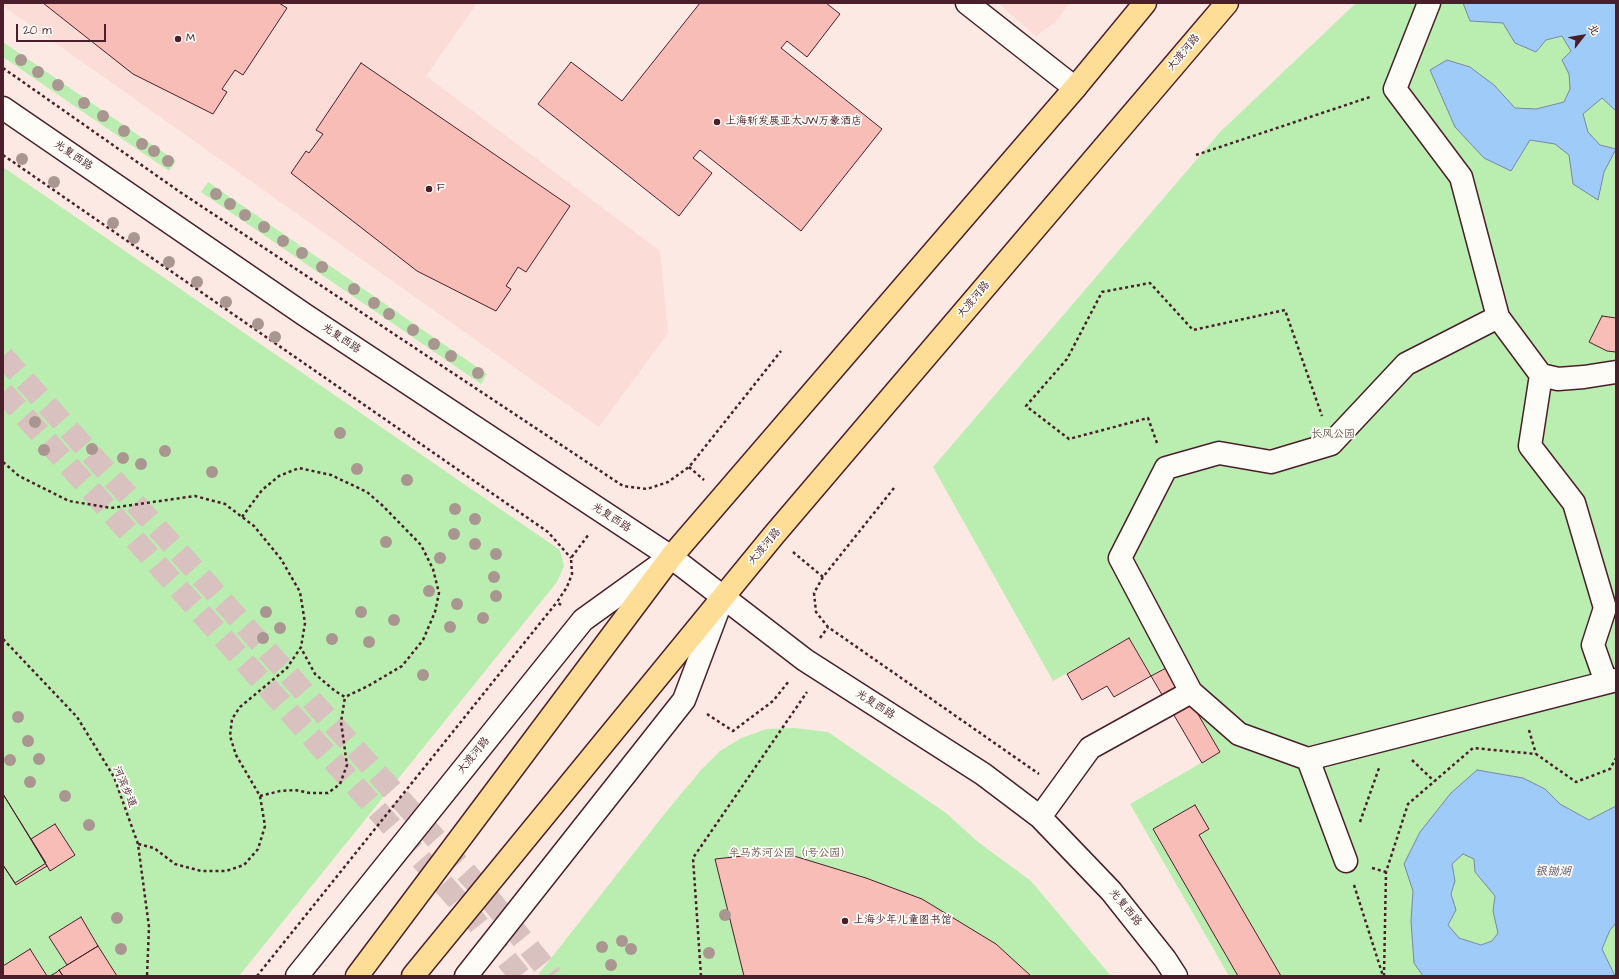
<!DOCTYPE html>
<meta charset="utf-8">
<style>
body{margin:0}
#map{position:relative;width:1619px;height:979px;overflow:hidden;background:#fce9e4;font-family:"Architects Daughter","LXGW WenKai TC",sans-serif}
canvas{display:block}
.frame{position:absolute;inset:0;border:4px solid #4a1f2b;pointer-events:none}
.north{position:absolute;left:1563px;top:16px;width:40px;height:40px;-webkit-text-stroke:3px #fdfcf7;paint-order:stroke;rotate:59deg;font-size:11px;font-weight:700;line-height:16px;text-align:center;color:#4a1f2b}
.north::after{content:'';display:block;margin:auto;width:14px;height:18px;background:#4a1f2b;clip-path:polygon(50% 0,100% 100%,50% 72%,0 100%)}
.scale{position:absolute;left:16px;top:24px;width:90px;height:18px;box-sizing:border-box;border:2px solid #4a1f2b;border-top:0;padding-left:5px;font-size:12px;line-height:14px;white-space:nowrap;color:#4a1f2b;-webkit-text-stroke:3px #fdfcf7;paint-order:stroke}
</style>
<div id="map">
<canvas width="1619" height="979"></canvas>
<div class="frame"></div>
<div class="north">北</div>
<div class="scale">20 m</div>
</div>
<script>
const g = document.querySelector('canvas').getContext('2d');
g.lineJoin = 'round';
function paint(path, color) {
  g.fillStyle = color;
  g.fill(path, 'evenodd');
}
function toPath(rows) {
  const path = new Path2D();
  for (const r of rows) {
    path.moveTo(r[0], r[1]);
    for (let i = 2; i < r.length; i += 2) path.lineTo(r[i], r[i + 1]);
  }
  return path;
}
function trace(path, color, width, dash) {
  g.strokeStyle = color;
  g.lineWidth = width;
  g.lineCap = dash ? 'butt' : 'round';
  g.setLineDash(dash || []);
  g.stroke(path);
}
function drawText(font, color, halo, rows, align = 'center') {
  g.font = font + ' "Architects Daughter","LXGW WenKai TC",sans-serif';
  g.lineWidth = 3.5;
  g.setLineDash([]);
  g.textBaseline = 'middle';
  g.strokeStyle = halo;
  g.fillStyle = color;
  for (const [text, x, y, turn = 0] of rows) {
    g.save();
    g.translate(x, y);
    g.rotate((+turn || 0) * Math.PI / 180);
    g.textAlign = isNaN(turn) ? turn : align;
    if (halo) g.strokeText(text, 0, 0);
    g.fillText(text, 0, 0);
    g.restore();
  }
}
paint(toPath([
 [3,3,477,3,426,76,660,251,668,333,599,427,3,6],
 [998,3,1070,3,1055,22,1036,36]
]), '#fbdcd7');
paint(toPath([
 [1356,3,1616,3,1616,976,1229,976,1130,804,1220,752,1169,666,1151,676,1129,638,1053,681,933,467,1221,131],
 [3,42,176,161,169,171,3,57],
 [3,167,560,550,564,566,557,582,239,976,3,976],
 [208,182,487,374,481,384,201,192],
 [795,728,828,732,946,813,978,842,1031,881,1111,976,537,976,666,812,701,770,720,751,741,738,767,729]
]), '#baeeb0');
const water = toPath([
 [1463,3,1616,3,1616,111,1602,98,1583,114,1588,132,1600,145,1616,149,1604,172,1598,200,1573,184,1569,155,1555,144,1530,140,1511,171,1484,158,1455,127,1430,70,1447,60,1470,67,1494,85,1515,108,1536,109,1564,102,1570,89,1569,74,1562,60,1571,51,1562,36,1546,40,1536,52,1515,43,1503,23,1470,21,1463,3],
 [1477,770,1523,778,1545,789,1560,804,1589,820,1616,806,1616,923,1610,930,1602,949,1615,976,1423,976,1414,963,1411,921,1413,891,1404,864,1420,832,1451,793,1477,770],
 [1463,854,1474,859,1475,872,1495,896,1493,911,1498,933,1492,941,1481,945,1459,938,1448,925,1456,910,1451,894,1455,881,1452,864,1463,854]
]);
paint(water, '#9ecbf8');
trace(water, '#7c86a6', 1);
const building = toPath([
 [43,3,279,3,287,8,243,75,235,70,222,89,227,92,213,114,133,74,43,3],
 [700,3,826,3,840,14,807,57,787,41,781,48,882,129,801,231,700,150,693,158,712,173,679,216,538,104,571,62,622,101,700,3],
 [361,63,570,206,526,272,518,267,506,286,511,289,496,311,417,271,291,173,306,151,309,153,323,134,316,130,361,63],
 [1602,316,1616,318,1616,352,1607,351,1589,342,1602,316],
 [1129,638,1151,676,1114,697,1107,686,1082,700,1067,674,1129,638],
 [1170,666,1220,752,1202,763,1151,676,1170,666],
 [3,794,46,863,15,883,3,865,3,794],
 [3,794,47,866,16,885,3,865,3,794],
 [1195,805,1209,829,1199,835,1281,976,1238,976,1153,829,1195,805],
 [55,824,75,855,50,871,31,839,55,824],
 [781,852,866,878,922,899,996,944,1031,976,744,976,715,859,781,852],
 [81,917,98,946,67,965,49,937,81,917],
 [98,946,117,976,63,976,59,970,98,946],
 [30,949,47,976,3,976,3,966,30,949],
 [59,970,63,976,50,976,57,972,59,970]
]);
paint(building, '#f9bdb8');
trace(building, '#4a1f2b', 1);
trace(toPath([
 [3,356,489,898,552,976],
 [3,392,470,914,520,976]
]), '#d8c1bf', 22, [22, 11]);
const minor = toPath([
 [967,3,1075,88],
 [1429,3,1395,89,1461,177,1498,317,1541,375,1530,446,1574,503,1605,608,1593,645,1606,682],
 [3,108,305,315,671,557,805,660,983,774,1040,817,1111,891,1165,959,1176,976],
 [1541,375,1558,379,1584,377,1616,372],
 [1191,692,1120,558,1166,468,1219,453,1271,462,1331,444,1406,364,1498,317],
 [1308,759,1346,861],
 [1040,817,1090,748,1191,692,1239,734,1308,759,1616,680],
 [297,976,583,620,665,561],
 [466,976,684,700,721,602]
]);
const major = toPath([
 [357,976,671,557,1075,88,1145,3],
 [413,976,773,536,1227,3]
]);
trace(minor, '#4a1f2b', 25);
trace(major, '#4a1f2b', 25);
trace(toPath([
 [3,68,180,192,623,486,647,489,668,482,689,467,781,351],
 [3,155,548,532,571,558],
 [1196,155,1370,97],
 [1157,443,1148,418,1069,439,1026,406,1067,359,1102,292,1150,283,1193,330,1285,310,1322,416],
 [3,462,19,476,69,501,111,508,195,496,225,504,254,526,281,559,300,592,305,623,301,647,287,668,240,707,232,719,230,736,236,755,260,796,265,826,258,849,244,865,226,871,201,871,175,864,154,848,138,844],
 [689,467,704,480],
 [894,488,823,577,814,593,816,612,828,627,1039,774],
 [242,517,262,490,279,476,299,468,331,475,367,492,383,506,421,545,433,569,439,593,435,612,423,640,402,666,368,686,345,697,335,691,315,674,301,648],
 [793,552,823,577],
 [561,605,557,602,567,587,572,574,571,558,589,534],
 [820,638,828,627],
 [3,639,77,717,114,777,138,844,149,927,147,976],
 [707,714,733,731,773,701,789,681],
 [1529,730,1536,754],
 [1412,760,1434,781],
 [260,796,280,791,295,790,310,793,328,793,340,784,347,765,341,722,345,697],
 [1360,822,1379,768],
 [1372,868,1386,872],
 [1354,885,1383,976],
 [257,976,557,602],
 [701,976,693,858,807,692],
 [1384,976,1386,872,1408,804,1473,748,1536,754,1576,782,1610,769,1616,758]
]), '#4a1f2b', 2.5, [3, 3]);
trace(minor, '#fdfcf7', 22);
trace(major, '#fedd96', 22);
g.fillStyle = '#aa9690';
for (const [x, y] of [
 [21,60],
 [38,72],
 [58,85],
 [84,103],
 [103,116],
 [124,131],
 [142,144],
 [154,151],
 [22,159],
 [168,161],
 [54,182],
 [216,194],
 [230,204],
 [245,215],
 [113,223],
 [264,227],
 [134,238],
 [283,241],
 [302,253],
 [169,262],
 [322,267],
 [197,282],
 [354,289],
 [226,302],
 [374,303],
 [389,314],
 [258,324],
 [413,330],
 [275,337],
 [434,344],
 [451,356],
 [478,373],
 [35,422],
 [340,433],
 [92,449],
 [44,450],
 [165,451],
 [123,458],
 [141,464],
 [357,469],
 [212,472],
 [407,480],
 [455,509],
 [475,519],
 [454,534],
 [386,542],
 [475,544],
 [496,554],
 [440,558],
 [494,577],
 [429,591],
 [496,596],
 [457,604],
 [266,612],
 [361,612],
 [483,618],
 [394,620],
 [450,627],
 [280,628],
 [263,638],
 [332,639],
 [369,642],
 [423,675],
 [18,717],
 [28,741],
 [39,759],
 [10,760],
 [30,782],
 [65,796],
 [89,825],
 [725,915],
 [117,918],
 [622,941],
 [602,947],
 [121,949],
 [631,949],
 [709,953],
 [611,965]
]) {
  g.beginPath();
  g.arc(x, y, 6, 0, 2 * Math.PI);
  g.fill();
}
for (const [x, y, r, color] of [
 [178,39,4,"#4a1f2b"],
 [717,122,4,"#4a1f2b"],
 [429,189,4,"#4a1f2b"],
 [845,921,4,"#4a1f2b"]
]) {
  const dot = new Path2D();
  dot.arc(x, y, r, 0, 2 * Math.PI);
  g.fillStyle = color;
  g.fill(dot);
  trace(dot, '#fdfcf7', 1.5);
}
drawText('11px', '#4a1f2b', '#fdfcf7', [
 ["M",186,39],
 ["上海新发展亚太JW万豪酒店",725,122],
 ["F",437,189],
 ["上海少年儿童图书馆",853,921]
], 'left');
drawText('11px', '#4a1f2b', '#fdfcf7', [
 ["大渡河路",1184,53,-50],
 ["光复西路",73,156,34],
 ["大渡河路",974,300,-50],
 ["光复西路",341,339,34],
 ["光复西路",611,518,33],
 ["大渡河路",765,547,-50],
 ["光复西路",875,705,33],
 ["大渡河路",474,756,-51],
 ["河滨步道",124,787,67],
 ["光复西路",1125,908,51]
]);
drawText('11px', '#66534c', '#fdfcf7', [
 ["长风公园",1333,435],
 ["半马苏河公园（1号公园）",790,854]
]);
drawText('italic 12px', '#635368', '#fdfcf7', [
 ["银锄湖",1553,872]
]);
</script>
